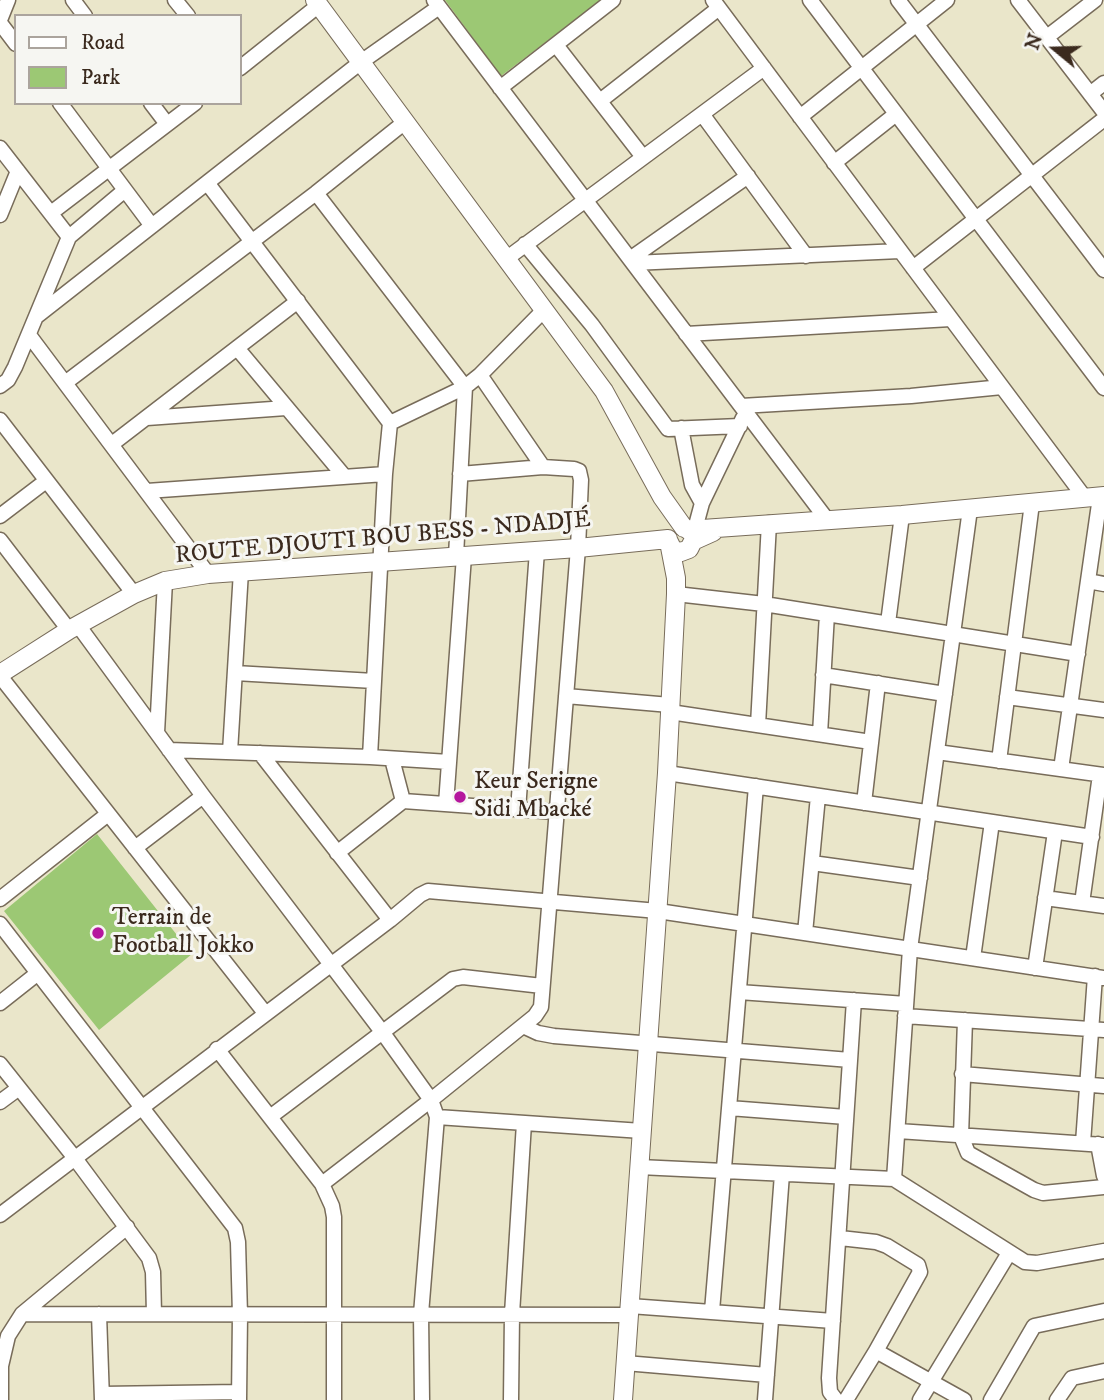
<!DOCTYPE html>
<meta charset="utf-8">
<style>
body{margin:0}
#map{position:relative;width:1104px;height:1400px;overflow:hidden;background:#eae6ca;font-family:"IM FELL DW Pica",serif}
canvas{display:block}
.legend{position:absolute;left:14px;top:14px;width:228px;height:91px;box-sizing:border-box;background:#f6f6f2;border:2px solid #aba49d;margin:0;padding:9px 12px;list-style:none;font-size:21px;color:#3b2a1e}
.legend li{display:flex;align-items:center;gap:14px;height:35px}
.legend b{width:35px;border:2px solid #aba49d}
.north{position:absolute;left:1020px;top:14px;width:70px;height:70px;-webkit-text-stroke:5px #f6f6f2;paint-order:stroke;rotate:289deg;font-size:19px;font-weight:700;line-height:28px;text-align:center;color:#3b2a1e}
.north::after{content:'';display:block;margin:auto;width:24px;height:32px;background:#3b2a1e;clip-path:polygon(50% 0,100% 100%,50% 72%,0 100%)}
</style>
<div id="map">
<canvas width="1104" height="1400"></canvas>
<ul class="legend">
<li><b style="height:9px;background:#fff"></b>Road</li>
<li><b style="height:19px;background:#9cc874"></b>Park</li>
</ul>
<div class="north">N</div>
</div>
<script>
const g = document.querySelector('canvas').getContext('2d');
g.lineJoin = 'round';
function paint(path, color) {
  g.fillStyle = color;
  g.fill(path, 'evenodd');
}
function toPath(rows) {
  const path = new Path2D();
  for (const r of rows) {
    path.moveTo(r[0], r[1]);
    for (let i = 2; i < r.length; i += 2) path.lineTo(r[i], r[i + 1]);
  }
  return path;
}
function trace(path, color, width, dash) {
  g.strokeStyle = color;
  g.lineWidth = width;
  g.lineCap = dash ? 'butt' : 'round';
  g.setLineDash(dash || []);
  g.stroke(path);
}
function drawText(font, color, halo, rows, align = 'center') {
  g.font = font + ' "IM FELL DW Pica",serif';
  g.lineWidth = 6;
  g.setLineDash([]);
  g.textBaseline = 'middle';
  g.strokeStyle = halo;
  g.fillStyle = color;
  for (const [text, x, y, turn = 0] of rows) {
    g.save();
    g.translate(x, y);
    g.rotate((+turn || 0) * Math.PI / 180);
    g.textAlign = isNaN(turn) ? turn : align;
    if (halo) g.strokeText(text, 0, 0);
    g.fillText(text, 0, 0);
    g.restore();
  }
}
paint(toPath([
 [445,0,601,0,501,76],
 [97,834,192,954,99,1030,4,911]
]), '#9cc874');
const minor = toPath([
 [73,0,85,16],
 [175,0,188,16],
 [434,0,828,521],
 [713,0,1085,498],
 [810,0,1104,388],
 [898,0,1104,270],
 [1018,0,1104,112],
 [0,20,8,0],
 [0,23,16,44],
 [1047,37,1095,0],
 [556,45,643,157],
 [240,68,319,5],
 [500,88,613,0],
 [1090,94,1104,83],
 [600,101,719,8],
 [60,103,152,226],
 [151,103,167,124],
 [702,114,806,256],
 [800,117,947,0],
 [0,148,69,237],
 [834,163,896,114],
 [208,184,390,423,385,474,370,757],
 [316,193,465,387,456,556],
 [51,213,195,103],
 [0,215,18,171],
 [525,244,592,325,668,429,740,426],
 [506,259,764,68],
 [630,259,748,176],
 [633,263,900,251],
 [913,268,1104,119],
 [37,316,361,62,439,7],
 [686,334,951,319],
 [29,335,208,574],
 [237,348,344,476],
 [480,375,543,467],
 [65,383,316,193,405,122],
 [0,386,8,380,15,367,69,237,125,190],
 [741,406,911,396,1002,387],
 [147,418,286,408],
 [0,420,134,594],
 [390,423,465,387,480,375,544,310],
 [681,428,692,485,702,503],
 [112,444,298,301],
 [147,491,385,474],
 [0,516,46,481],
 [695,529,702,503,743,418],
 [0,540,69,630],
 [1088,581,1104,584],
 [676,594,764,604,1078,654],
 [888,623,902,515],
 [78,625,203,796,383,1033,431,1100,437,1117,421,1314,422,1400],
 [235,673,374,681],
 [823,675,945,694],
 [0,676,265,1013],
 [566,696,670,705],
 [1007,697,1104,710],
 [670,712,871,742],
 [758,725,769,523],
 [157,733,165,581],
 [820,734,827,614],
 [169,750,370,757,449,762],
 [230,752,241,571],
 [937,752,1104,775],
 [260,753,390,920],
 [392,759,403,801],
 [999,761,1032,503],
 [1061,769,1100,497],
 [667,773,1092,837],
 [864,803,878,683],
 [446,804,464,556],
 [518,810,537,551],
 [135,848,203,796],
 [337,853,403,801,556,812],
 [812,863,920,878],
 [1045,898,1104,906],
 [0,899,108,814],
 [1082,903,1100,775],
 [0,924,235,1228,238,1242,240,1315,239,1400],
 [805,933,818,796],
 [973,958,992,822],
 [1035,968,1055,832],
 [739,992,906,1004],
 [0,1003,38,973],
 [905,1016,1104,1030],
 [965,1020,961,1136,968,1153,1034,1190,1043,1193,1104,1187],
 [523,1026,538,1033,554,1036,850,1060],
 [217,1049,322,1184,332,1206,334,1217,334,1400],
 [0,1064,74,1157,149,1258,153,1272,154,1314],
 [962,1074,1104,1086],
 [0,1102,19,1088],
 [729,1108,846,1117],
 [270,1117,453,979,463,977,542,986],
 [437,1117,642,1131],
 [898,1131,1104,1145],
 [1083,1143,1095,976],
 [1098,1144,1104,1176],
 [639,1167,894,1179,1025,1262,1037,1263,1104,1251],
 [894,1179,910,949,970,509],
 [322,1184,431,1100,535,1016,541,1007,578,548,581,480,579,471,574,469,543,467,460,474],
 [0,1215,390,920,420,895,428,891,658,911,1104,978],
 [840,1238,876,1242,887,1246,918,1265,920,1272,876,1351,846,1400],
 [630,1306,833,1321],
 [712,1311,756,786],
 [22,1314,629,1315],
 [99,1314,102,1400],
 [876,1351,964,1400],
 [625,1363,767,1375],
 [102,1394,239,1392],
 [1,1400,1,1366,8,1336,22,1314,127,1227],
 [511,1400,512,1314,524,1123],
 [765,1400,782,1174],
 [836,1400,830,1392,829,1378,854,1000],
 [920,1400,1009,1253],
 [991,1400,1034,1326,1104,1311],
 [1057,1400,1072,1378,1104,1371]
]);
const major = toPath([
 [315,0,604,391,662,497,684,528],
 [688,530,902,515,1104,496],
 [668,540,673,550,681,552,689,549,693,541,713,532],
 [0,674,69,630,134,594,165,581,208,574,578,548,668,539],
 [623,1400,667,773,676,594,676,578,670,547]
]);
trace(minor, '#786c5a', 17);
trace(major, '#786c5a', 20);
trace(minor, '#fff', 14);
trace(major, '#fff', 18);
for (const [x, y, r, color] of [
 [460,797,7,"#b5179e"],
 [98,933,7,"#b5179e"]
]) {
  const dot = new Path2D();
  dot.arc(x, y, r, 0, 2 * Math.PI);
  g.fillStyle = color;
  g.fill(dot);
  trace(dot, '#f6f6f2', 2.5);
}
drawText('24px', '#3b2a1e', '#f6f6f2', [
 ["ROUTE DJOUTI BOU BESS - NDADJÉ",383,539,-5]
]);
drawText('24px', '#3b2a1e', '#f6f6f2', [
 ["Keur Serigne",474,783],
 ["Sidi Mbacké",474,811],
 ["Terrain de",112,919],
 ["Football Jokko",112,947]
], 'left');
</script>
